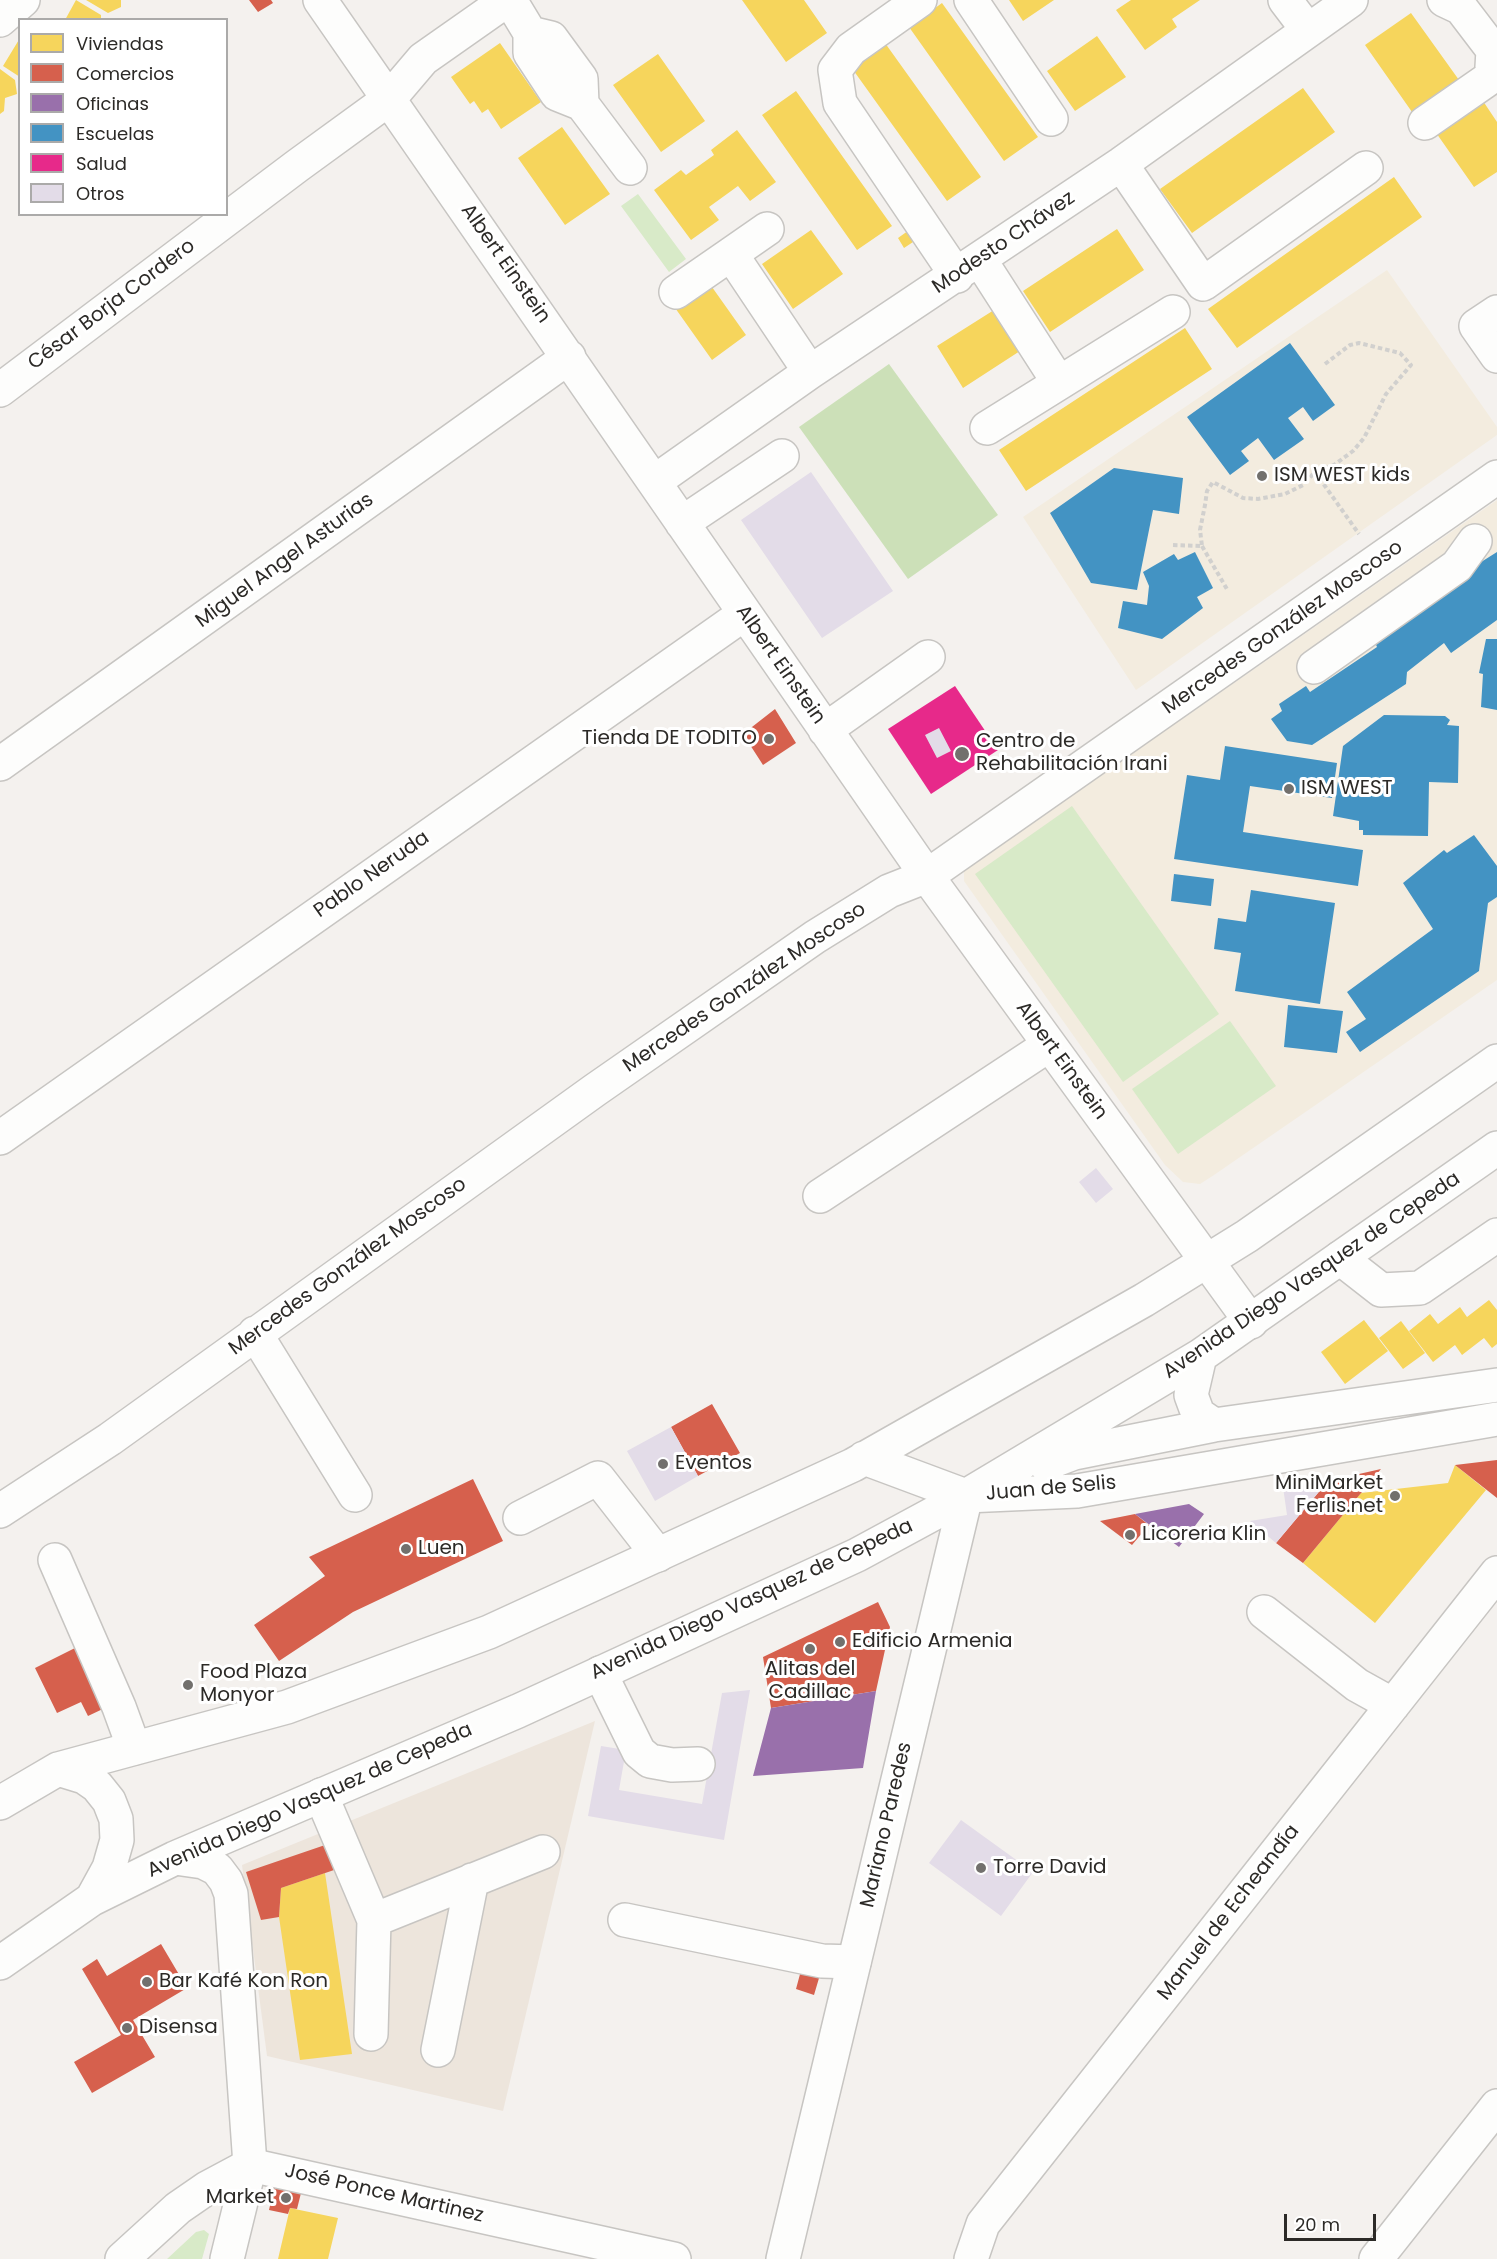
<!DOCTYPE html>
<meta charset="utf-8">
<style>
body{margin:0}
#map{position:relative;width:1497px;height:2259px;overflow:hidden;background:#f4f1ee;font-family:Poppins,sans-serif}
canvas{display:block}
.legend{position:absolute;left:18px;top:18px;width:210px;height:198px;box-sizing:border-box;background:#fff;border:2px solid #abaaa9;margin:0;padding:8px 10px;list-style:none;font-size:18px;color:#2c2a27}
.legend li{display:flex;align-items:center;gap:12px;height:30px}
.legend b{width:30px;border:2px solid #abaaa9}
.scale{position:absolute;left:1284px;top:2214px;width:92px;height:27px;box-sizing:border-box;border:3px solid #2c2a27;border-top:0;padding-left:8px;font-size:18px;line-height:21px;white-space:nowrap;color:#2c2a27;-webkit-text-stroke:4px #fff;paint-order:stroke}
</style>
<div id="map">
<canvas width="1497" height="2259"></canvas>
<ul class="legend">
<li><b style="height:16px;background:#f6d55c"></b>Viviendas</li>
<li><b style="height:16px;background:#d6604d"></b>Comercios</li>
<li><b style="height:16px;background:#9970ab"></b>Oficinas</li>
<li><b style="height:16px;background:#4393c3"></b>Escuelas</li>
<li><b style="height:16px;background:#e7298a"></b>Salud</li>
<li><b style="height:16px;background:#e3dce8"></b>Otros</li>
</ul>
<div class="scale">20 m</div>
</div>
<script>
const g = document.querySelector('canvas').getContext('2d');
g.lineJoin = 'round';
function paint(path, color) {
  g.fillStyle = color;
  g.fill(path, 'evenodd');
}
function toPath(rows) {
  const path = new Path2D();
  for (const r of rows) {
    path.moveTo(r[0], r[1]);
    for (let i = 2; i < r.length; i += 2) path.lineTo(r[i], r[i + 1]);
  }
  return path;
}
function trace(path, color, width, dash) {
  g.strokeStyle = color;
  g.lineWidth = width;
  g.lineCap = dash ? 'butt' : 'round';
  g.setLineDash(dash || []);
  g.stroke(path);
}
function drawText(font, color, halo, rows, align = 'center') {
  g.font = font + ' Poppins,sans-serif';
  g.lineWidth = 6;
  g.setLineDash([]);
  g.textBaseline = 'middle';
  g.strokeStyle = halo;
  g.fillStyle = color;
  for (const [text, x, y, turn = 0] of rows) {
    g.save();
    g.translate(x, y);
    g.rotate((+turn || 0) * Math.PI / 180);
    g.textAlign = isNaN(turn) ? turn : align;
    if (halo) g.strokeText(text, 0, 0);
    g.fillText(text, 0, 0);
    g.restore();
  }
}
paint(toPath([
 [595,1721,503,2111,267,2056,242,1865]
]), '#ede5dc');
paint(toPath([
 [1387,270,1497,427,1497,435,1136,690,1023,517],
 [1497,500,1497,980,1214,1175,1200,1184,1183,1182,1165,1165,964,881,964,871,969,864,1191,713]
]), '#f3ecdf');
paint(toPath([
 [638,194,686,259,669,272,621,206],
 [1072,806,1219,1014,1123,1082,975,874],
 [1230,1021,1276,1086,1178,1154,1132,1089],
 [204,2230,209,2234,202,2259,167,2259,196,2232]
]), '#d8eac8');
paint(toPath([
 [889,364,998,515,908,579,799,427]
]), '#cce0b8');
paint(toPath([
 [76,0,101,15,101,20,65,20],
 [86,0,121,0,121,7,108,13],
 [742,0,804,0,827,33,786,62],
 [1009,0,1054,0,1023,21],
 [1131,0,1200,0,1172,19,1177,27,1145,50,1116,10],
 [942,3,1038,137,1004,161,909,27],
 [1411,13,1459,80,1412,112,1365,45],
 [1097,36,1126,77,1075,111,1047,71],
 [20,38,20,77,3,66],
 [500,43,541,102,501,129,488,109,482,113,474,101,470,104,451,77],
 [885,43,981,177,947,201,851,67],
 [658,54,705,121,661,152,613,85],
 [0,69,15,80,17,94,5,98,4,111,0,114],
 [1303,88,1335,132,1192,233,1160,189],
 [796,91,892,226,857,250,762,115],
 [1479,95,1497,122,1497,172,1474,187,1432,127],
 [562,127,610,194,565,225,518,158],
 [737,130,776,182,750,201,738,186,709,207,719,220,691,240,654,190,681,170,686,175,714,155,711,150],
 [1394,177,1422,217,1237,348,1208,309],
 [912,228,919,238,904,248,898,238],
 [1117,229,1144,270,1050,332,1023,291],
 [811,230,843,274,793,309,762,264],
 [707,280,746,335,712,360,673,305],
 [994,310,1020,351,963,388,937,346],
 [1185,328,1212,369,1026,491,999,450],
 [1489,1300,1497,1310,1497,1344,1492,1348,1484,1338,1462,1355,1455,1345,1433,1362,1409,1331,1430,1314,1438,1324,1460,1307,1467,1317],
 [1364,1320,1388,1351,1345,1384,1321,1352],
 [1401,1321,1425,1353,1403,1369,1379,1338],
 [1455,1465,1486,1490,1375,1623,1303,1563,1361,1493,1448,1483],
 [325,1873,352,2054,300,2060,279,1917,281,1888],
 [290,2208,338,2218,328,2259,278,2259]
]), '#f6d55c');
paint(toPath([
 [249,0,271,0,273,3,258,12],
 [775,709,796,743,763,765,743,734],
 [712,1404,740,1453,698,1476,671,1427],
 [1497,1460,1497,1498,1455,1465],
 [1381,1469,1303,1563,1276,1543,1328,1481],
 [473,1479,503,1541,353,1612,279,1661,254,1625,325,1576,309,1557],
 [1135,1514,1149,1525,1132,1545,1100,1521],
 [878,1602,890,1627,876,1691,771,1708,763,1657],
 [77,1647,107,1707,88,1716,81,1702,57,1713,35,1668],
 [328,1844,337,1869,281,1888,279,1917,261,1920,246,1872],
 [161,1944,187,1988,133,2020,155,2057,92,2093,74,2062,121,2035,82,1969,97,1959,107,1976],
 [803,1963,822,1968,814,1995,796,1989],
 [282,2185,302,2189,297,2209,290,2208,288,2214,269,2210,274,2188]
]), '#d6604d');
paint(toPath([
 [1189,1504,1204,1514,1179,1547,1135,1514],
 [876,1691,863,1768,753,1776,771,1708]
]), '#9970ab');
paint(toPath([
 [1290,343,1335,405,1313,421,1303,407,1288,418,1304,439,1274,460,1258,438,1241,451,1249,461,1230,475,1187,417],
 [1114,468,1183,478,1179,514,1153,510,1137,590,1091,583,1050,513],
 [1195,552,1213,588,1197,597,1203,608,1162,639,1118,628,1123,601,1147,605,1149,586,1143,572,1174,554,1178,560],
 [1497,552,1497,620,1451,653,1444,643,1407,672,1406,684,1312,745,1287,741,1271,719,1282,711,1279,704,1306,686,1310,692,1377,647,1374,640,1416,603],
 [1486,639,1497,639,1497,710,1481,707,1483,674,1479,673],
 [1384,715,1445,716,1450,720,1447,725,1459,726,1458,783,1429,782,1428,836,1363,835,1363,830,1359,830,1359,821,1333,816,1343,746],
 [1225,746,1337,763,1332,798,1250,786,1243,832,1363,850,1358,886,1174,859,1187,775,1220,780],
 [1474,835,1497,866,1497,897,1488,903,1479,971,1360,1052,1346,1032,1366,1019,1347,992,1433,929,1403,883,1444,850,1447,853],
 [1174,874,1214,879,1211,906,1171,901],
 [1251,890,1335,903,1320,1004,1235,991,1241,953,1214,949,1218,918,1246,922],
 [1288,1005,1343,1011,1337,1053,1284,1047]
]), '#4393c3');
paint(toPath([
 [955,686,998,750,931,794,888,729]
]), '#e7298a');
paint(toPath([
 [811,472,893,591,822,638,741,520],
 [939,728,951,751,937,758,925,735],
 [1096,1168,1113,1189,1096,1203,1079,1182],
 [671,1427,698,1476,655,1501,627,1451],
 [1328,1481,1276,1543,1250,1521,1287,1515,1283,1487],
 [750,1690,724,1840,588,1816,601,1746,626,1750,619,1790,702,1804,722,1693],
 [961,1820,1033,1872,1001,1916,929,1863]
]), '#e3dce8');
const minor = toPath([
 [320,0,927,876,1251,1322],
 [510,0,530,33,530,53,557,94,582,104,630,168],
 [920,0,851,49,835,70,840,103,957,276],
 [971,0,1051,119],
 [1285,0,1307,29],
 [1444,0,1461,8,1493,50,1492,67,1497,74],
 [0,20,23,0],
 [530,33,551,38,581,79,582,104],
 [1425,123,1497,73],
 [1121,164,1203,284,1366,168],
 [731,254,767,229],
 [980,260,1059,383],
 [676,292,731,254,810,372],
 [1497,312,1476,326,1497,356],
 [0,390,297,166,389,99,423,59,507,0],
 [987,428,1173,312],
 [654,482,810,372,1121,164,1351,0],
 [682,523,782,456],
 [1314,667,1457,566,1475,541],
 [825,730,928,657],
 [0,764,569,357],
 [0,1138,744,614],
 [820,1196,1049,1045],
 [1340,1258,1381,1290,1420,1288,1497,1235],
 [255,1333,355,1495],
 [0,1511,110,1439,595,1090,815,937,889,891,927,876,1497,477],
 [520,1518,598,1478,658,1555],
 [55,1560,119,1707,134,1748],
 [1264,1612,1357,1685,1393,1705],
 [600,1673,639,1752,650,1761,672,1765,698,1764],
 [321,1795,374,1920,371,2034],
 [374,1920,543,1852],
 [625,1920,822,1961,854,1962],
 [438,2050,472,1880],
 [122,2259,178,2208,207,2188,250,2165,674,2259],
 [971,2259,983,2224,1497,1573],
 [1376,2259,1497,2106]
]);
const major = toPath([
 [1200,1356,1191,1395,1198,1414,1214,1425],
 [864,1458,966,1496,1077,1491,1497,1419],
 [1045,1464,1074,1453,1214,1425,1497,1385],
 [58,1769,84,1777,97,1786,109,1801,116,1819,117,1840,109,1868,92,1899],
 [0,1803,58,1769,287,1707,489,1632,853,1465,1144,1300,1247,1236,1497,1061],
 [175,1858,203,1862,217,1869,226,1881,231,1894,250,2165,227,2259],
 [0,1963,92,1899,175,1858,518,1711,857,1555,966,1496,1200,1356,1497,1148],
 [783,2259,966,1496]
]);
trace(minor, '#c7c5c2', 36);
trace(major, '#c7c5c2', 36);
trace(toPath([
 [1325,364,1350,345,1359,343,1400,353,1411,365,1386,394,1364,438,1353,451,1334,465,1315,472,1359,534],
 [1173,545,1202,546,1200,530,1205,505,1207,491,1213,482,1243,498,1258,499,1285,494,1303,485,1315,472],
 [1202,546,1228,591]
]), '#d1d0ce', 4, [4.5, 3]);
trace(minor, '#fdfdfc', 33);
trace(major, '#fdfdfc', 33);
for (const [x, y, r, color] of [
 [1262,476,6,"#72706d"],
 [769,739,6,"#72706d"],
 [962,754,8,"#72706d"],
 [1289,789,6,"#72706d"],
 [663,1464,6,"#72706d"],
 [1395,1496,6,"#72706d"],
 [1130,1535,6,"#72706d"],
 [406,1549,6,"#72706d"],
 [840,1642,6,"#72706d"],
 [810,1649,6,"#72706d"],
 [188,1685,6,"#72706d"],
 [981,1868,6,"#72706d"],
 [147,1982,6,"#72706d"],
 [127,2028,6,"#72706d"],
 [286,2198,6,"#72706d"]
]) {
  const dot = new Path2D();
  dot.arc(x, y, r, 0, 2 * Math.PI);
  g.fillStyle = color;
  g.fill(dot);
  trace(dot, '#fff', 2);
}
drawText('20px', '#2c2a27', '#fff', [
 ["Modesto Chávez",1004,243,-34],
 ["Albert Einstein",505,264,55],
 ["César Borja Cordero",112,305,-37],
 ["Miguel Angel Asturias",285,561,-36],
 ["Mercedes González Moscoso",1283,628,-35],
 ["Albert Einstein",780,665,55],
 ["Pablo Neruda",372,875,-35],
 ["Mercedes González Moscoso",745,988,-34],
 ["Albert Einstein",1061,1061,54],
 ["Mercedes González Moscoso",348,1267,-36],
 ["Avenida Diego Vasquez de Cepeda",1312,1276,-34],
 ["Juan de Selis",1051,1489,-5],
 ["Avenida Diego Vasquez de Cepeda",752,1600,-25],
 ["Avenida Diego Vasquez de Cepeda",310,1801,-24],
 ["Mariano Paredes",887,1825,-77],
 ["Manuel de Echeandía",1229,1913,-52],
 ["José Ponce Martinez",384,2194,13]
]);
drawText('20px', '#2c2a27', '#fff', [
 ["ISM WEST kids",1274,476],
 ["Tienda DE TODITO",757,739,"right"],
 ["Centro de",976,742],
 ["Rehabilitación Irani",976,765],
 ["ISM WEST",1301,789],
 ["Eventos",675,1464],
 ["MiniMarket",1383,1484,"right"],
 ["Ferlis.net",1383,1507,"right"],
 ["Licoreria Klin",1142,1535],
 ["Luen",418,1549],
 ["Edificio Armenia",852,1642],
 ["Alitas del",810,1670,"center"],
 ["Cadillac",810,1693,"center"],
 ["Food Plaza",200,1673],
 ["Monyor",200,1696],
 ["Torre David",993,1868],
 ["Bar Kafé Kon Ron",159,1982],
 ["Disensa",139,2028],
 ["Market",274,2198,"right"]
], 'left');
</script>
